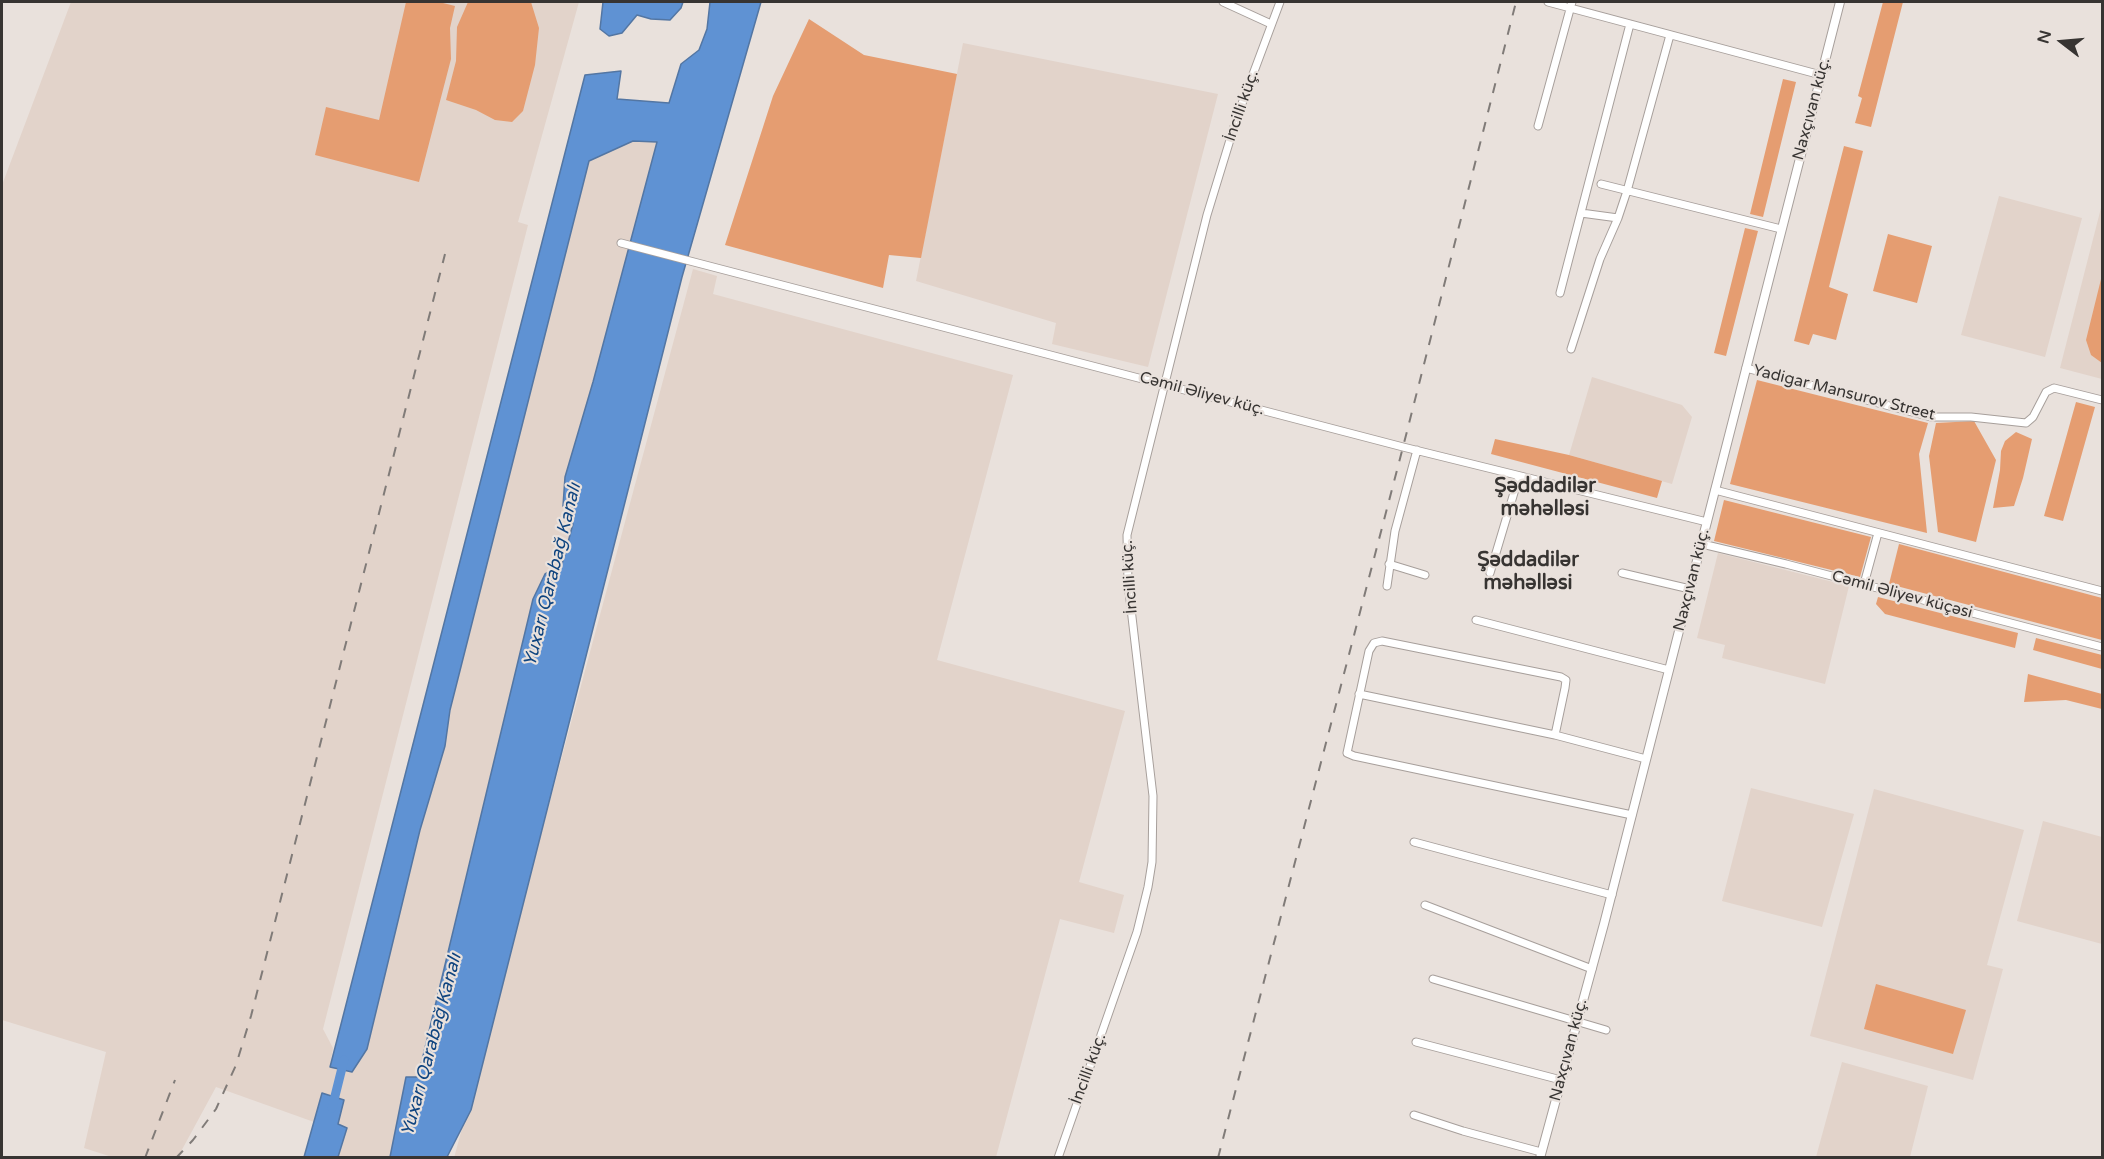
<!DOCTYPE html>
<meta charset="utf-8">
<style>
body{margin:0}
#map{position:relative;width:2104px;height:1159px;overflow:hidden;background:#e9e1dc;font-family:"Varela Round",sans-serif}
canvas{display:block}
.frame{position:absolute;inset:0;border:3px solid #373432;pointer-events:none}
.north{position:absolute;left:2032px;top:12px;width:60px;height:60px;-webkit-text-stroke:4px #e9e1dc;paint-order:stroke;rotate:286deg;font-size:16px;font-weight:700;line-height:24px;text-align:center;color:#373432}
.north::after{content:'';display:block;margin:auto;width:21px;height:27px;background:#373432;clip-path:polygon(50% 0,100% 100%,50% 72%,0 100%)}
</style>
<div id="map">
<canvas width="2104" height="1159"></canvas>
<div class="frame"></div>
<div class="north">N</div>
</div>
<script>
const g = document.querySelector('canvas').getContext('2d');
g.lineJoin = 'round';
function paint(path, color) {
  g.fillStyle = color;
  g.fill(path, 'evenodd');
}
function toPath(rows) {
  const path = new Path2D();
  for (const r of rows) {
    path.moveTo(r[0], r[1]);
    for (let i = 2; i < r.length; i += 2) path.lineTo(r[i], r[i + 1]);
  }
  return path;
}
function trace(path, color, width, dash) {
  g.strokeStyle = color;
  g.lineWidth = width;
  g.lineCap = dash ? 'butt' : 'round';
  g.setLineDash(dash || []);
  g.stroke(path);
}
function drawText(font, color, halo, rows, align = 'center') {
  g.font = font + ' "Varela Round",sans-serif';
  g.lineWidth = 4.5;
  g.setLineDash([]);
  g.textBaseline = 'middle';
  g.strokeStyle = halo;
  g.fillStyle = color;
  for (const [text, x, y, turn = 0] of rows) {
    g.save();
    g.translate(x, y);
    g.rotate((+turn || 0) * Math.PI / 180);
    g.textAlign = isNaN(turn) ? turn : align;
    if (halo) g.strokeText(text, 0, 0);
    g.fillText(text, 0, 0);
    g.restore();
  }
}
paint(toPath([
 [71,2,579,2,518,222,528,225,323,1029,333,1048,330,1067,367,1049,420,830,445,746,450,710,589,161,633,141,658,142,593,382,565,477,563,506,573,524,562,564,545,574,533,599,417,1078,406,1077,390,1157,338,1157,347,1128,337,1125,343,1100,322,1093,314,1122,216,1087,178,1157,112,1157,84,1148,106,1052,2,1020,2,185],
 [963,43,1218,94,1148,367,1052,344,1056,323,916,281],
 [1999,196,2082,218,2045,357,1961,335],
 [2102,204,2102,379,2060,368],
 [693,269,717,276,713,294,1013,375,937,660,1125,711,1079,882,1124,895,1114,933,1060,919,996,1157,454,1158],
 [1592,377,1682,405,1692,417,1672,484,1569,455],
 [1718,553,1849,586,1825,684,1722,658,1725,645,1697,638],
 [1751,788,1854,814,1822,927,1722,901],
 [1874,789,2024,830,1987,965,2003,969,1973,1080,1810,1036],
 [2043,821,2102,837,2102,944,2017,921],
 [1842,1062,1928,1086,1910,1157,1816,1157]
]), '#e2d3ca');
paint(toPath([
 [406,2,439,2,455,6,450,28,451,59,419,182,315,155,326,107,379,120],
 [468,2,531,2,539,28,535,65,523,111,512,122,495,120,476,110,446,100,456,61,457,27],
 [1883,2,1903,2,1871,127,1855,123,1862,98,1858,96],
 [809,19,864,55,957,74,921,258,889,255,883,288,725,245,773,96],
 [1783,79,1796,82,1763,217,1750,214],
 [1844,146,1863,151,1829,287,1848,294,1836,340,1813,334,1809,345,1794,341],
 [1745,228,1758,231,1726,356,1714,353],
 [1888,234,1932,246,1917,303,1873,291],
 [2102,275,2102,363,2091,355,2086,340],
 [1757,380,1928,423,1919,454,1927,533,1730,484],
 [2076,402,2095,407,2063,521,2044,516],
 [1974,421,1996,460,1976,542,1938,532,1929,456,1936,423],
 [2016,432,2032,439,2023,478,2014,506,1993,508,2000,470,2001,451,2005,441],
 [1495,439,1569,455,1662,481,1657,498,1491,454],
 [1724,500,1871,537,1860,577,1714,541],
 [1899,544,2102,598,2102,640,1889,584],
 [1878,597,2018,633,2015,648,1885,614,1876,604],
 [2036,638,2102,655,2102,669,2033,650],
 [2028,674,2102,694,2102,709,2066,700,2024,702],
 [1876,984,1966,1010,1953,1054,1864,1029]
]), '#e59d71');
const water = toPath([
 [603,2,683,2,681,8,670,20,651,19,637,15,622,33,609,36,600,29,603,2],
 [710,2,761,2,682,277,471,1110,447,1157,390,1157,406,1077,418,1077,533,599,545,574,562,564,573,524,563,506,565,477,593,382,657,142,633,141,589,161,450,710,445,746,420,830,367,1049,352,1072,330,1067,585,75,621,71,617,99,669,103,681,64,699,50,707,29,710,2],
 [322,1093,344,1100,338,1124,347,1128,338,1157,304,1157,322,1093]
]);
paint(water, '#5f92d3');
trace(water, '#5376a3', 1.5);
trace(toPath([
 [332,1108,344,1060]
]), '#5f92d3', 9);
const minor = toPath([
 [1223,2,1271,24],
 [1548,2,1821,75],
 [1538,126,1572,2],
 [1601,184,1781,229],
 [1581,213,1618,218],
 [621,243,1403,447,1707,522],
 [1560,293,1630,24],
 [1571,349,1600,259,1618,218,1627,191,1670,35],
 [1746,368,1931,417,1971,417,2026,423,2033,417,2046,392,2054,388,2102,400],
 [1715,490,2102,591],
 [1702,544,1786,564,2102,647],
 [1389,564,1425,575],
 [1490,573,1519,476],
 [1622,573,1690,589],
 [1864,584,1878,533],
 [1387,586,1395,531,1417,450],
 [1476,620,1669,670],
 [1359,694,1555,735,1646,759],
 [1555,735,1565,688,1566,680,1561,677,1382,641,1374,643,1369,651,1347,753,1354,756,1632,815],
 [1414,842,1612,895],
 [1425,905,1592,969],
 [1433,979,1606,1030],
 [1416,1042,1561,1080],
 [1414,1115,1463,1131,1541,1152],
 [1058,1158,1137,932,1148,887,1152,862,1153,796,1128,583,1127,535,1207,215,1237,117,1280,2]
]);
const tertiary = toPath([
 [1540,1158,1604,924,1840,2]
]);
trace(minor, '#a79f9b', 9);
trace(tertiary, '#a79f9b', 10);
trace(minor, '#fff', 7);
trace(tertiary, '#fff', 8);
trace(toPath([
 [145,1158,175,1080],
 [176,1158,193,1140,216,1109,236,1065,251,1016,445,254],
 [1218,1158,1403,447,1516,2]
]), '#807b78', 2, [10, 10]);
drawText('16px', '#373432', '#e9e1dc', [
 ["İncilli küç.",1242,106,-71],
 ["Naxçıvan küç.",1812,109,-75],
 ["Yadigar Mansurov Street",1844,393,14],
 ["Cəmil Əliyev küç.",1202,394,15],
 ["İncilli küç.",1130,577,-94],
 ["Naxçıvan küç.",1692,580,-76],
 ["Cəmil Əliyev küçəsi",1902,595,15],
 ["Naxçıvan küç.",1569,1050,-75],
 ["İncilli küç.",1089,1069,-70]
]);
drawText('italic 18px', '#0f447f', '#e9e1dc', [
 ["Yuxarı Qarabağ Kanalı",553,575,-76],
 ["Yuxarı Qarabağ Kanalı",432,1045,-75]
]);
drawText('bold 20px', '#373432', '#e9e1dc', [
 ["Şəddadilər",1545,487],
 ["məhəlləsi",1545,510],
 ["Şəddadilər",1528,561],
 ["məhəlləsi",1528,584]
]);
</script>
